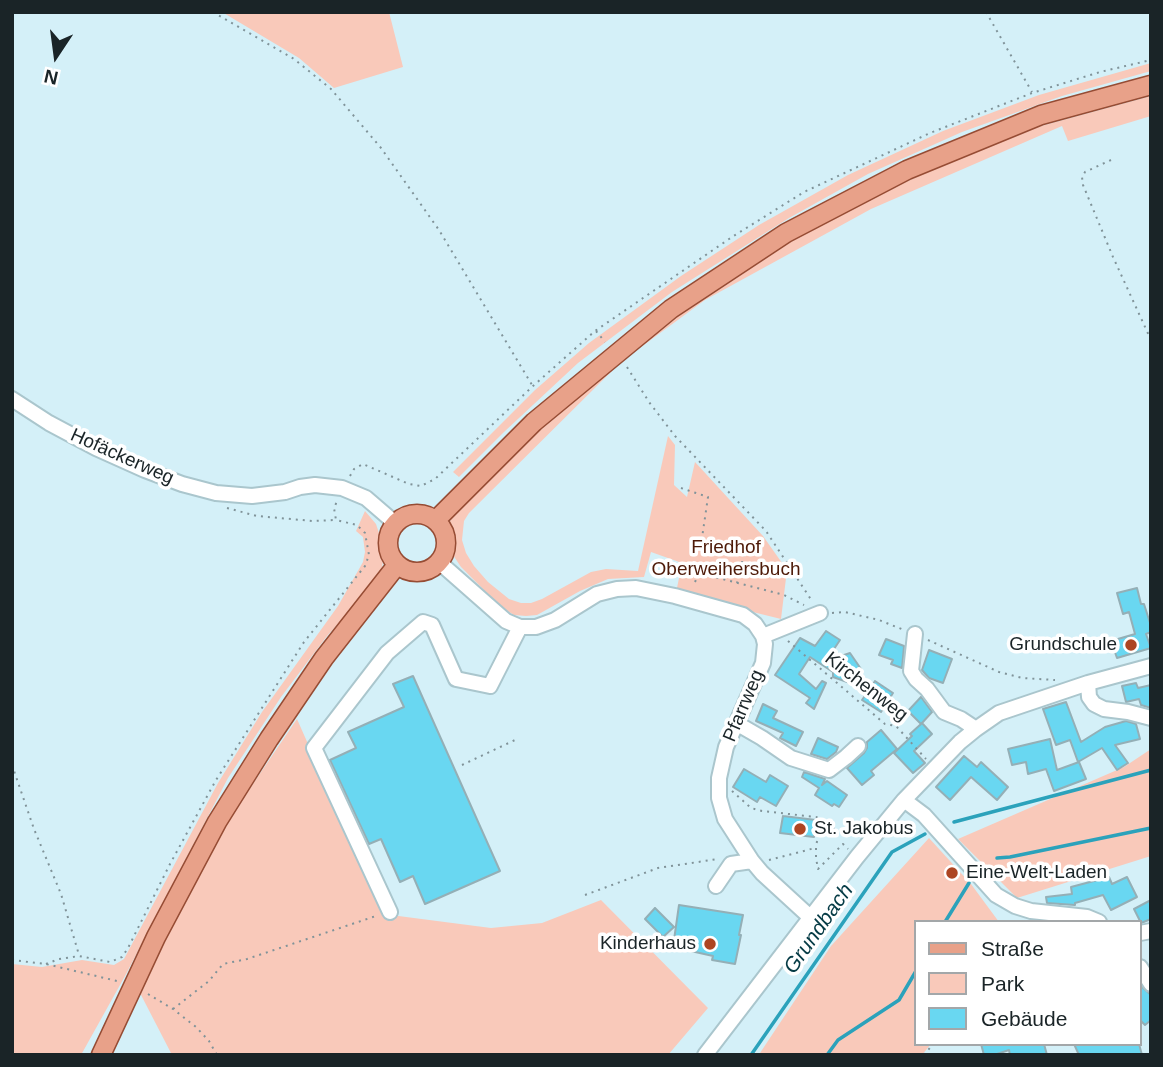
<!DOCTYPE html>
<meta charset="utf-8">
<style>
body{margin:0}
#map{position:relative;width:1163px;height:1067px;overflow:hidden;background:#d4f0f8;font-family:Helvetica,sans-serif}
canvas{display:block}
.frame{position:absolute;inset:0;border:14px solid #1a2427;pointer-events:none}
.legend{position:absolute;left:914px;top:920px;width:228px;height:126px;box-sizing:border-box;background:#fff;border:2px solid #a3a7a9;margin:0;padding:9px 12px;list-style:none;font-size:21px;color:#1a2427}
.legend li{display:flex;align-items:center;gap:14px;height:35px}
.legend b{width:35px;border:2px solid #a3a7a9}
.north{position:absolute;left:21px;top:21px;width:70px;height:70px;-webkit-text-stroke:5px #fff;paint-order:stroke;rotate:193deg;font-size:19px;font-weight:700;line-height:28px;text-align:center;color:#1a2427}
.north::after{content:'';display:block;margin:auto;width:24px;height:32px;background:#1a2427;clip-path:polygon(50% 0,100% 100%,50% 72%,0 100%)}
</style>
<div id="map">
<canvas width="1163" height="1067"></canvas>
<div class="frame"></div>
<ul class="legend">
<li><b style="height:9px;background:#e8a189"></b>Straße</li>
<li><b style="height:19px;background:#f9c9ba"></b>Park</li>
<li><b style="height:19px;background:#69d7f1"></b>Gebäude</li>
</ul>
<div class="north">N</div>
</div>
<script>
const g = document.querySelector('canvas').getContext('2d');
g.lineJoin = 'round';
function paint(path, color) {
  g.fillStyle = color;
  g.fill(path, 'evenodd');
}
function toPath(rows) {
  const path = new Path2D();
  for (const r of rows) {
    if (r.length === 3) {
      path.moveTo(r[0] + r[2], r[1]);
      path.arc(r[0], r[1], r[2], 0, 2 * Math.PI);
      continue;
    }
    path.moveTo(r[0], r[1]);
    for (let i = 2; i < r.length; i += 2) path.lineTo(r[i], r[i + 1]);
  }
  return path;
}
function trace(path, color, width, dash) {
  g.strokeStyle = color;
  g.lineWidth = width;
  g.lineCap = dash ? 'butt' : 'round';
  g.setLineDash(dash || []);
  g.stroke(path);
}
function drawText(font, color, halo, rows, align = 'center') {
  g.font = font + ' Helvetica,sans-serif';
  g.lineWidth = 7;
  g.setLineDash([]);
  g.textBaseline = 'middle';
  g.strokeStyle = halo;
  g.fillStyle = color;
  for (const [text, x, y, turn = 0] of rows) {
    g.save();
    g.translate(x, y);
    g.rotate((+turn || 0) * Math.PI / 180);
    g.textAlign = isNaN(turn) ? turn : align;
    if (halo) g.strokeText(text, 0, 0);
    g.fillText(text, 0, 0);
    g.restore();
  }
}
paint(toPath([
 [222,12,389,12,403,67,334,88,299,58],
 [1151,63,1151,71,1062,96,962,132,868,174,789,218,672,292,578,363,504,432,459,477,453,472,535,390,589,343,681,276,759,225,848,175,943,131,1039,95],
 [1151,96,1151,116,1068,141,1062,126,871,209,705,300,622,361,469,513,464,521,462,540,466,553,474,566,488,582,509,599,521,603,531,603,542,599,591,572,606,569,638,571,668,436,675,445,674,485,687,497,695,462,763,536,787,570,781,619,676,593,682,563,651,552,644,577,608,579,580,591,537,615,526,616,514,615,501,607,461,567,451,552,447,541,447,531,452,515,526,435,681,304,821,222,1001,137],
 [365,511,376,524,382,542,384,552,382,568,364,595,327,636,281,697,228,778,125,976,81,1055,12,1055,12,964,42,967,82,960,114,965,124,959,218,783,262,712,338,606,363,562,365,552,363,537,356,531],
 [297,719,383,914,491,928,542,923,601,900,708,1008,668,1055,172,1055,140,993,182,902,225,825],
 [1151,749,1151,856,1017,898,958,839,1124,767],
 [929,838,971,884,999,922,916,922,916,1044,931,1044,922,1055,761,1055,760,1053,831,946]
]), '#f9c9ba');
trace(toPath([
 [954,822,1151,770],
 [997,858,1010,857,1151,828],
 [945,922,969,883],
 [751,1055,892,852,925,834],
 [827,1055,838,1040,899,1000,916,971]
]), '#2ba2bb', 3.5);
const building = toPath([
 [1137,588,1141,604,1144,604,1151,626,1151,632,1146,634,1151,648,1117,658,1111,641,1135,634,1129,612,1123,614,1117,593,1137,588],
 [826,631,840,640,826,661,850,653,861,669,850,683,833,677,833,672,810,657,799,674,816,689,822,681,826,683,814,709,806,703,810,698,775,675,800,638,815,646,826,631],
 [886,639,904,646,902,668,891,664,893,660,879,655,886,639],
 [929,650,952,659,943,683,929,678,922,670,929,650],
 [413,676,500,871,425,904,413,876,400,882,381,839,369,844,330,760,356,748,348,732,404,707,393,684,413,676],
 [875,681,893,693,881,712,862,700,875,681],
 [1136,683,1138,688,1151,685,1151,708,1141,705,1139,699,1126,702,1122,686,1136,683],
 [921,697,932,712,922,723,932,734,914,751,925,763,913,773,894,753,912,736,910,734,921,724,908,711,921,697],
 [1066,702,1081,742,1105,727,1126,721,1136,724,1140,739,1115,745,1128,763,1117,770,1102,748,1078,762,1070,740,1056,745,1043,709,1066,702],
 [763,704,777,711,773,718,803,732,796,746,780,738,783,733,756,721,763,704],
 [881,730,897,749,871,771,874,775,862,785,847,768,864,753,867,748,867,742,881,730],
 [818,738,838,747,836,752,827,759,811,754,818,738],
 [1050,739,1057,770,1079,762,1086,779,1054,791,1046,769,1028,774,1026,762,1012,765,1008,749,1050,739],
 [964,756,977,767,981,762,1008,787,997,800,971,777,950,800,936,787,964,756],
 [744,769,766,782,770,775,788,786,776,806,760,797,757,802,733,787,744,769],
 [804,772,825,779,822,785,827,781,847,795,839,807,834,804,832,806,815,795,819,788,802,777,804,772],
 [783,816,816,820,815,824,834,828,833,835,814,833,814,837,780,833,783,816],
 [1109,877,1112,884,1127,877,1137,897,1111,910,1103,895,1075,903,1075,905,1047,903,1046,897,1072,894,1071,887,1109,877],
 [1151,900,1151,919,1141,923,1134,909,1151,900],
 [679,905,743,915,739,935,741,935,735,964,712,960,713,956,673,947,679,905],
 [655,908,674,927,663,937,645,919,655,908],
 [1140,985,1151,995,1151,1020,1145,1025,1140,1020,1140,985],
 [981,1044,1044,1044,1047,1055,1010,1055,1009,1050,994,1055,984,1055,981,1044],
 [1074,1044,1139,1044,1142,1055,1079,1055,1074,1044]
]);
paint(building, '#69d7f1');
trace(building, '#94afb6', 2);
const minor = toPath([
 [12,399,49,423,96,448,145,470,182,484,216,493,252,496,285,492,300,487,315,485,342,488,366,498,395,523],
 [439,562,506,621,520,627,536,627,555,620,597,594,617,589,636,588,675,596,743,615,755,624,763,636,765,644,763,663,726,747,719,778,719,798,725,819,752,861,762,873,810,917],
 [915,634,911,671,916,679,927,689,944,712,961,719,976,729],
 [763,636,820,613],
 [1088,683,1089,697,1094,704,1104,709,1128,712,1151,718],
 [736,723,762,738,791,758,829,770,846,757,858,746],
 [904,800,924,815,996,895,1015,906,1031,911,1087,917,1099,922],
 [716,886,731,864,752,861],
 [390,912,314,748,387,653,423,622,432,625,456,679,490,686,520,627],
 [1140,933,1151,931],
 [1140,967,1151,984],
 [705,1055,857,857,904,800,960,742,976,729,999,713,1088,683,1151,666]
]);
const major = toPath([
 [417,543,29],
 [436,520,534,422,671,309,786,233,907,170,1041,115,1151,85],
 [101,1055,156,937,217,822,269,739,324,658,397,565]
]);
trace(minor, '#aac6cd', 18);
trace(major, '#964c34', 21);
trace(toPath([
 [213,12,294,59,331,89,381,148,439,230,532,385],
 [986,12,1032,92],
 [1111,160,1085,172,1082,177,1083,185,1113,257,1151,340],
 [596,331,605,342],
 [627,367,649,402,675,436,766,531,812,601],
 [350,476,354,469,363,464,409,484,421,486,435,479,533,386,595,331,732,237,804,192,930,133,1032,93,1100,72,1151,60],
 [681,488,708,497,702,538,745,550,737,583],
 [227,508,257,516,313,521,335,520],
 [695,582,699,573,784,595,804,605],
 [832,613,845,612,879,620,904,630],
 [928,640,999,672,1022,678,1055,680],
 [788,641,885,724,896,726,926,759],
 [12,765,34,829,61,894,79,955],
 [462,765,515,740],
 [732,791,751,808,762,811,816,817,821,819,816,847,816,858,818,869,843,844,848,849],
 [769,860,815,848],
 [585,895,658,868,718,859],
 [12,960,46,964,117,981],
 [46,964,59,959,79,956,110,962,122,957,128,948,170,864,216,780,304,642,365,566,369,555,365,533,357,525,336,520,334,508,338,499],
 [148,994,173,1009,196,1027,209,1041,217,1055],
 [173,1009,209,981,223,964,247,959,376,916],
 [924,1055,933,1044]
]), '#809399', 2, [2, 5]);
trace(minor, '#fff', 14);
trace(major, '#e8a189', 18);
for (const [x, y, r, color] of [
 [1131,645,7,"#ad4522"],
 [800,829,7,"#ad4522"],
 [952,873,7,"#ad4522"],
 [710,944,7,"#ad4522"]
]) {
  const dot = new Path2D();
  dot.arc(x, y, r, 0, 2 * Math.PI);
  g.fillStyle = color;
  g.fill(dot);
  trace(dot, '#fff', 2.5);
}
drawText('19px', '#1a2427', '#fff', [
 ["Hofäckerweg",122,457,24],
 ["Kirchenweg",866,687,38],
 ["Pfarrweg",744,706,-67]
]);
drawText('19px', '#4d1a08', '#fff', [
 ["Friedhof",726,548],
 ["Oberweihersbuch",726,570]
]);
drawText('19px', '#1a2427', '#fff', [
 ["Grundschule",1117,645],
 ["St. Jakobus",814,829,"left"],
 ["Eine-Welt-Laden",966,873,"left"],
 ["Kinderhaus",696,944]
], 'right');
drawText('italic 21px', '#053b45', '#fff', [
 ["Grundbach",819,929,-55]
]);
</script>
